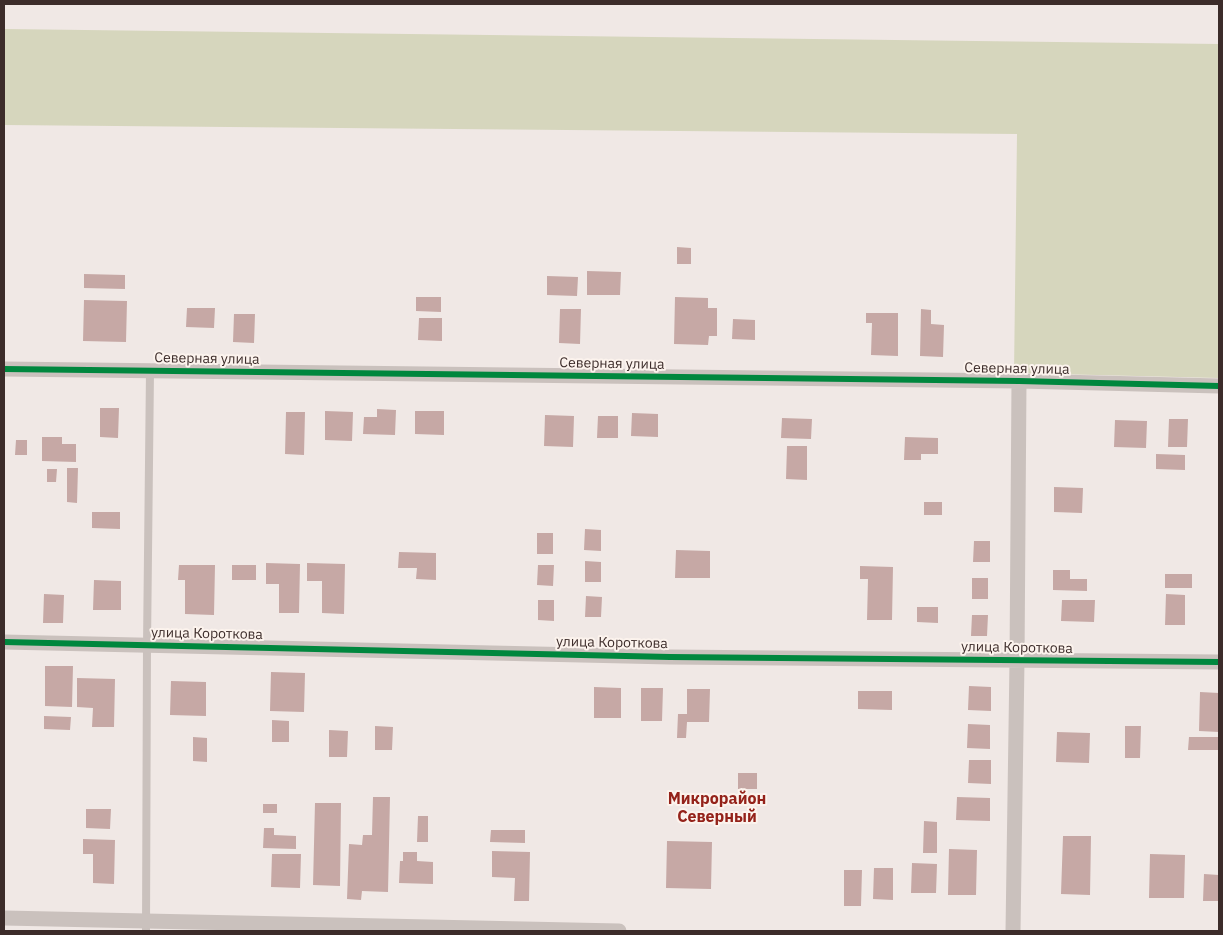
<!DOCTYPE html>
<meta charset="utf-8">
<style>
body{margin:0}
#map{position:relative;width:1223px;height:935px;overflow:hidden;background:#f0e8e5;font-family:"IBM Plex Sans",sans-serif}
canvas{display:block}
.frame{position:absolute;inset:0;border:5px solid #3c2c2a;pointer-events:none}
</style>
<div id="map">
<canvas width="1223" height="935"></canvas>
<div class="frame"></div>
</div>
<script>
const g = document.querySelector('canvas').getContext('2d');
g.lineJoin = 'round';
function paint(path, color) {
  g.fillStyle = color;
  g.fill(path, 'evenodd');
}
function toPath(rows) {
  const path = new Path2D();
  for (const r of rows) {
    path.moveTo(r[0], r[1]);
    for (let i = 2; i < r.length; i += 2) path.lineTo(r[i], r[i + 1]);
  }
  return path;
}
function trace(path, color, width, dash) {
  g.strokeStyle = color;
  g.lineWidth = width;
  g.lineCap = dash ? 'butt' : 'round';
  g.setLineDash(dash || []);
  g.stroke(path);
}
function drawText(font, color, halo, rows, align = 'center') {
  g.font = font + ' "IBM Plex Sans",sans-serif';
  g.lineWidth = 4;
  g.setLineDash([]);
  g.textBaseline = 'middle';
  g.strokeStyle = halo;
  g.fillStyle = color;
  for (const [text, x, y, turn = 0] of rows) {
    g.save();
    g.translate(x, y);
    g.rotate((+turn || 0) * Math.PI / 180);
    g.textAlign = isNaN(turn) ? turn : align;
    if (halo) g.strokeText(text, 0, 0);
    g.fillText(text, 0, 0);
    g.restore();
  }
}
paint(toPath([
 [4,29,1219,44,1219,378,1014,373,1017,134,4,125]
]), '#d6d6bd');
paint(toPath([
 [677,247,691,248,691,264,677,264],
 [587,271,621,272,620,295,587,295],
 [84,274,125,275,125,289,84,288],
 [547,276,578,277,577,296,547,295],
 [416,297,441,297,441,312,416,311],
 [675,297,708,298,708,308,717,308,717,336,709,336,708,345,674,344],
 [84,300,127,301,126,342,83,341],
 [187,308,215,308,214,328,186,327],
 [560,309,581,309,580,344,559,343],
 [921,309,931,310,931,324,944,325,943,357,920,356],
 [866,313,898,313,898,356,871,355,872,323,866,323],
 [234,314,255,314,254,343,233,342],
 [419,318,442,318,442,341,418,340],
 [733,319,755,320,755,340,732,339],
 [100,408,119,408,118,438,100,437],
 [377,409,396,410,395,435,363,434,364,417,377,417],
 [325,411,353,412,352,441,325,440],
 [415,411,444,411,444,435,415,434],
 [286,412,305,412,304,455,285,454],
 [632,413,658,414,658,437,631,436],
 [545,415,574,416,573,447,544,446],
 [598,416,618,416,618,438,597,438],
 [782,418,812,419,811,439,781,438],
 [1169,419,1188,419,1187,447,1168,447],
 [1115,420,1147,421,1146,448,1114,447],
 [42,437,62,437,62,444,76,444,76,462,42,461],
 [905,437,938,438,938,454,921,454,921,460,904,460],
 [16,440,27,440,27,455,15,455],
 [787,446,807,446,807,480,786,479],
 [1156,454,1185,455,1185,470,1156,469],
 [67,468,78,468,77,503,67,502],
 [47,469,57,469,56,482,47,482],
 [1054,487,1083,488,1082,513,1054,512],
 [924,502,942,502,942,515,924,515],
 [92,512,120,512,120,529,92,528],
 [585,529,601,530,601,551,584,550],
 [537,533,553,533,553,554,537,554],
 [974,541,990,541,990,562,973,562],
 [676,550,710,551,710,578,675,578],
 [399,552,436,553,436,580,416,579,417,568,398,568],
 [585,561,601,562,601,582,585,582],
 [266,563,300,564,299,613,279,613,279,584,266,584],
 [307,563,345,564,344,614,322,613,322,581,307,581],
 [179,565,215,565,214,615,185,614,185,580,178,580],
 [232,565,256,565,256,580,232,580],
 [538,565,554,565,553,586,537,585],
 [860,566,893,567,892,620,867,620,868,579,860,579],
 [1053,570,1070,570,1070,579,1087,579,1087,591,1053,590],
 [1165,574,1192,574,1192,588,1165,588],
 [972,578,988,578,988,599,972,599],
 [94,580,121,581,121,610,93,610],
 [44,594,64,595,63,623,43,623],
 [1166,594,1185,595,1185,625,1165,625],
 [586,596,602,597,601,617,585,617],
 [538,600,554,600,554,621,538,620],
 [1062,600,1095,600,1094,622,1061,621],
 [917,607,938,607,938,623,917,622],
 [972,615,988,615,987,636,971,636],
 [45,666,73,666,72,707,45,706],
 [271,672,305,673,304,712,270,711],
 [77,678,115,679,114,727,92,727,93,708,77,707],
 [171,681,206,682,206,716,170,715],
 [969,686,991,687,991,711,968,710],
 [594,687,621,688,621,718,594,718],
 [641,688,663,688,662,721,641,721],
 [687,689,710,689,709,722,687,722,686,738,677,738,678,714,687,714],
 [858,691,892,691,892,710,858,709],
 [1200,692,1219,693,1219,732,1199,731],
 [44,716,71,717,70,730,44,729],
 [272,720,289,721,289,742,272,742],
 [968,724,990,725,990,749,967,748],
 [375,726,393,727,392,750,375,750],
 [1125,726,1141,726,1140,758,1125,758],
 [329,730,348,731,347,757,329,757],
 [1057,732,1090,733,1089,763,1056,762],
 [193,737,207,738,207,762,193,761],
 [1189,737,1219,737,1219,750,1188,750],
 [969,760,991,760,991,784,968,783],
 [738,773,757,773,757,789,738,789],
 [373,797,390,797,388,892,362,891,361,900,347,899,349,844,362,845,363,835,372,835],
 [957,797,990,798,990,821,956,820],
 [315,803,341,803,340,886,313,885],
 [263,804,277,804,277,813,263,813],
 [86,809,111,809,110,829,86,828],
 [418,816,428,816,428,842,417,842],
 [924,821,937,822,937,853,923,853],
 [264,828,274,828,274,835,296,836,296,849,263,848],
 [491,830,525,830,525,843,490,842],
 [1063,836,1091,836,1090,895,1061,894],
 [83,839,115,840,114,884,93,883,93,854,83,854],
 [667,841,712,842,711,889,666,888],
 [949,849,977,850,976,895,948,895],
 [492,851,530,852,529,901,514,901,515,878,492,877],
 [403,852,417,852,417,861,433,862,433,884,399,883,400,861,403,861],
 [272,854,301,854,300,888,271,887],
 [1150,854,1185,855,1184,898,1149,898],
 [912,863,937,864,936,893,911,893],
 [874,868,893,868,893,900,873,899],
 [844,870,862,870,861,906,844,906],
 [1204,874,1219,875,1219,901,1203,901]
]), '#c6a8a5');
trace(toPath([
 [146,931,147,645,150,371]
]), '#cac1bd', 8);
trace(toPath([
 [4,369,1019,381,1219,386],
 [4,642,670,657,1219,662],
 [4,918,619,931],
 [1013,931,1017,661,1019,381]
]), '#cac1bd', 15);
trace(toPath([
 [4,369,1019,381,1219,386],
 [4,642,670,657,1219,662]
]), '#00873e', 6);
drawText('14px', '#3c2c2a', '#fcf3ed', [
 ["Северная улица",207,359,1],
 ["Северная улица",612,364,1],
 ["Северная улица",1017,369,1],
 ["улица Короткова",207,634,1],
 ["улица Короткова",612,643,1],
 ["улица Короткова",1017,648,1]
]);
drawText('bold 16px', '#94221a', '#fcf3ed', [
 ["Микрорайон",717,799],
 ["Северный",717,817]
]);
</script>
